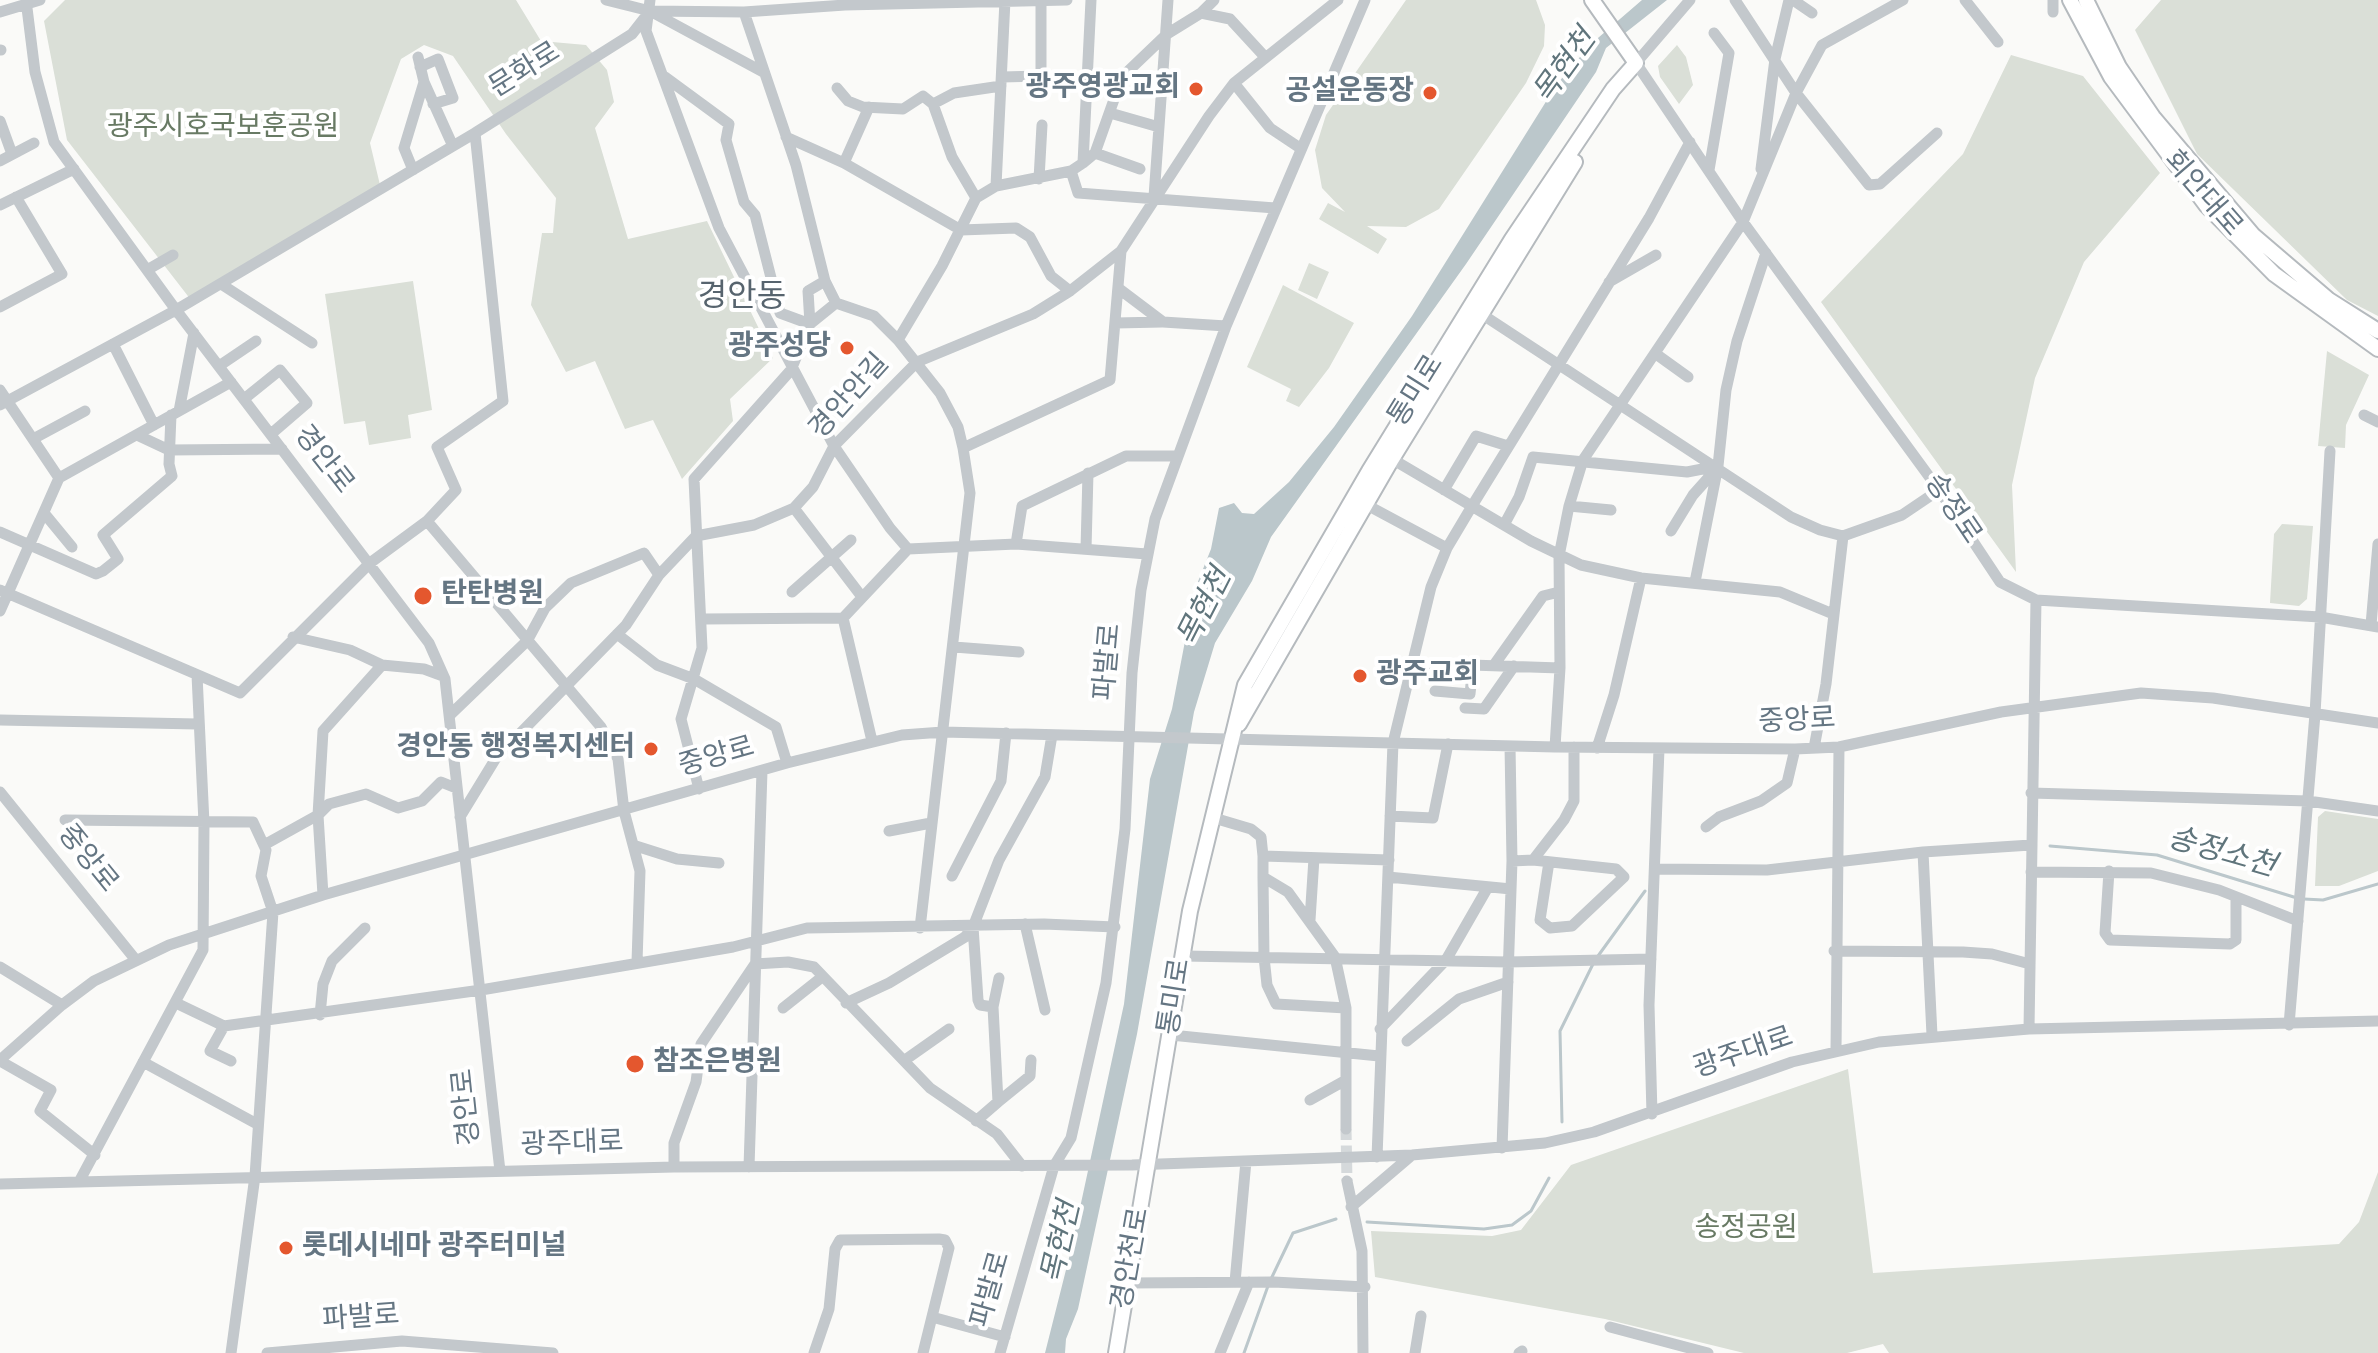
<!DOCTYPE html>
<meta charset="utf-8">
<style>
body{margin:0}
canvas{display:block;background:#fafaf8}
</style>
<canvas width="2378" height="1353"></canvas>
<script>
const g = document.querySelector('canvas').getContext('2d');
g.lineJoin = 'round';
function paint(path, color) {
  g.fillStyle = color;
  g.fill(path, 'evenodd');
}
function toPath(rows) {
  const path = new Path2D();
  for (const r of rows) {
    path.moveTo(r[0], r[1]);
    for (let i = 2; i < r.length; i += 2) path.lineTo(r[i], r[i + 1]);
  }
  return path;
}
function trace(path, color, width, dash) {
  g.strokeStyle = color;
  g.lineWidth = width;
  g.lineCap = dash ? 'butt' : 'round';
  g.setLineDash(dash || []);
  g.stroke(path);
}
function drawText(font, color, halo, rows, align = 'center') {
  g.font = font + ' Overpass,"Noto Sans KR",sans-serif';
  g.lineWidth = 8;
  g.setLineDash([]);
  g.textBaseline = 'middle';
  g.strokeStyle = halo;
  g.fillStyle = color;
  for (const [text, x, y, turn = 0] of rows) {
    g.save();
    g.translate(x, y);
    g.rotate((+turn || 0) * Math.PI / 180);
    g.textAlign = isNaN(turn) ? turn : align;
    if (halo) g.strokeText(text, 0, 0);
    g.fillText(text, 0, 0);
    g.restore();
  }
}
paint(toPath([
 [65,0,516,0,541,41,586,45,607,70,614,102,595,128,628,239,707,221,773,358,730,399,733,421,682,479,653,420,625,429,595,361,566,372,531,305,542,233,553,233,556,198,506,134,453,56,424,45,401,59,370,143,380,185,191,300,67,140,44,21],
 [1406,0,1536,0,1545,25,1544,46,1526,83,1439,209,1406,227,1367,226,1387,239,1378,254,1319,219,1328,203,1345,212,1322,188,1315,150,1326,115],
 [2161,0,2378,0,2378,316,2347,300,2197,154,2135,30],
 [1677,45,1686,57,1693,85,1679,104,1660,77,1658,66],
 [2011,55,2083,76,2160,173,2084,262,2035,378,2012,485,2016,572,1821,302,1963,154],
 [1309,263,1329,272,1317,299,1298,290],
 [413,281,432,410,408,415,411,438,369,445,365,421,344,424,325,294],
 [1283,285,1354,323,1329,368,1299,407,1286,401,1291,389,1247,367],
 [2327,351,2369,375,2346,425,2345,448,2318,446],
 [2282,524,2313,526,2307,599,2299,606,2270,603,2274,534],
 [2325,811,2378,819,2378,871,2339,886,2315,886,2318,817],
 [1848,1069,1873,1273,2339,1244,2359,1222,2378,1172,2378,1353,1889,1353,1883,1344,1847,1353,1744,1353,1605,1319,1375,1277,1371,1231,1492,1236,1521,1230,1571,1165]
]), '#dadfd7');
paint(toPath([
 [1642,0,1667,0,1606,48,1596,72,1466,264,1271,537,1252,581,1215,643,1194,712,1137,1034,1078,1309,1066,1339,1065,1353,1045,1353,1070,1254,1124,1004,1150,779,1172,709,1195,589,1211,549,1219,508,1234,503,1242,513,1254,514,1289,482,1334,427,1412,316,1557,84,1591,44]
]), '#bbc7cb');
trace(toPath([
 [2050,846,2157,855,2297,898],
 [2304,899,2323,900,2378,884],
 [1598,956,1645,891],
 [1562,1122,1560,1031,1594,962],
 [1367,1222,1484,1229,1512,1225,1531,1211,1549,1178],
 [1271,1279,1293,1233,1336,1219],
 [1244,1353,1268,1286]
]), '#bbc7cb', 3);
trace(toPath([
 [1346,1129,1347,1181]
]), '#d5d9db', 11, [11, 5.5]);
const major = toPath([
 [1592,0,1636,63],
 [2070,0,2111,77,2206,205,2274,274,2378,349],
 [2086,0,2119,67,2153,117,2253,235,2329,300,2378,331],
 [1239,724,1392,459,1575,162],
 [1116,1353,1190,911,1245,685,1369,471,1512,239,1613,89,1636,63]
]);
trace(major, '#b5babe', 18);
trace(toPath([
 [26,0,35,72,54,142,176,310,429,643,445,679,500,1171],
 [606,0,650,11,763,72],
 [650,0,646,31,719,228,834,446,890,528,908,549,1016,544,1147,554],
 [1690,0,1636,63,1743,222,1939,490,2000,582,2036,600,2029,1029],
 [1735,0,1796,93,1869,185,1880,184,1937,133],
 [1793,0,1812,13],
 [1965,0,1998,42],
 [0,12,40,0],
 [744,12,796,165,825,281,836,303,874,316,898,340,940,393,958,427,963,448,970,493,920,928],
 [2053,12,2053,0],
 [1201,13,1230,19,1265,57],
 [0,50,1,50],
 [418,57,424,82,452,144],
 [420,67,438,59,453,98,433,104],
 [665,77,729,124,726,140,744,202,755,215,780,313,810,324,836,303],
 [1002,77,1041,76,1041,1],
 [1234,83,1270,128,1300,148],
 [837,88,848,101,863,107,903,109,923,96,933,104],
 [1110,113,1159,127],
 [0,121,12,154],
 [786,137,844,163,961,230,1016,228,1030,237,1051,276,1070,291],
 [1095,153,1140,169],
 [0,161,34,143],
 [844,163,869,107],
 [1083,163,1091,0],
 [1761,169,1775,59,1789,0],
 [413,170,404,148,424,82],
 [1709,170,1729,53,1714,33],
 [1071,171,1078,193,1275,208],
 [1039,179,1042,125],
 [996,186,1005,0],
 [1154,197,1168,0],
 [976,198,952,157,933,104,954,93,1001,86],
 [0,205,74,169],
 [147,270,173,255],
 [1609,282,1656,255],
 [221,284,312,343],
 [1118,288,1163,322,1226,326],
 [0,307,62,274,16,197],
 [1480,313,1791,517,1820,530,1843,536,1902,515,1939,490],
 [1116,323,1162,322],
 [898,340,942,266,976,198,996,186,1071,171,1083,163,1095,153,1122,77,1167,34,1201,13,1214,0],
 [113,344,154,425],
 [1656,354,1688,377],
 [219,366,256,341],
 [0,390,59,478],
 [244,399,280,370,307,403,271,434],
 [0,405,176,310,475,133,632,34,650,11,744,12,845,5,1067,0],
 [179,411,194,333],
 [2364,415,2378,422],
 [137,435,169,450,282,449],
 [33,439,85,411],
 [963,448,1110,380,1121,251],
 [1392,459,1531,541,1581,565,1641,578,1780,592,1833,614],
 [1444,490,1476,436,1508,446],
 [1365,504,1447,548],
 [1569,506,1611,510],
 [794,508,862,597],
 [44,513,72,547],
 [427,521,601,727,618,759,624,811,640,871,637,962],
 [1504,525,1519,497,1533,457,1687,472,1718,466],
 [1671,531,1693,495,1718,467],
 [0,532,96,574,103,571,118,559,103,535,172,476,169,464,171,415],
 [1016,544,1022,506,1126,456,1175,456],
 [1086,549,1088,473],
 [1695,582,1718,466,1726,390,1737,341,1766,253],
 [0,590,240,693,370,563,427,521,456,490,437,447,503,401,475,133],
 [792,592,851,540],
 [2036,600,2320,617,2378,627],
 [0,611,59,478,231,382],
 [703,619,843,618],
 [2371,625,2378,544],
 [617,634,657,665,694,679,776,727,787,763],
 [293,637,350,650,382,665,424,669,443,676],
 [954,647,1019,652],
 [1412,663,1560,668],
 [1494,665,1543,596,1559,592],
 [1435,691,1470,694,1473,665],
 [1465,708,1484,709,1514,666],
 [450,715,527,641,545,608,571,583,644,553,659,575],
 [0,720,197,724],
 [872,741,843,618,908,549],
 [1555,747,1560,668,1559,556,1569,506,1583,460,1743,222,1796,93,1822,45,1903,0],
 [1597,748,1614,695,1641,578],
 [1814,748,1826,684,1843,536],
 [699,789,681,719,702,648,694,479,791,370,810,324,808,291,825,281],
 [0,792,135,959],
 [2031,793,2308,801,2378,811],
 [1390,816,1433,818,1448,744],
 [460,817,496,758,626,625,659,575,696,536,754,525,794,508,813,487,834,446,917,362,1033,314,1070,291,1121,251,1209,116,1234,83,1338,0],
 [1214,818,1251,829,1261,837,1263,856,1389,860],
 [65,820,253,822,266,850,261,876,273,912,255,1176,231,1353],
 [1706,827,1719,817,1761,801,1787,783,1795,749],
 [889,831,931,823],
 [264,845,318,815,329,804,366,794,398,808,422,801,441,782,456,788],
 [636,846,677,859,719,863],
 [1923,852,1932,1035],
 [1263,856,1263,877,1288,892,1335,957,1346,1008,1346,1129],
 [1533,860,1564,820,1574,801,1574,747],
 [1512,861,1533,860,1616,869,1624,877,1572,926,1550,928,1540,920,1549,862],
 [1656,869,1767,870,1923,852,2031,845],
 [2109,871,2105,933,2110,940,2230,944,2236,940,2236,897],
 [2031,872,2151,873,2219,890,2298,921],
 [952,876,1001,781,1006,733],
 [1263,877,1264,957,1267,985,1276,1004,1346,1008],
 [1388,877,1511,889],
 [323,895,318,815,323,731,382,665],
 [1310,920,1314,858],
 [1025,924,1045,1010],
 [1834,951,1963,952,1992,954,2030,964],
 [1184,956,1508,962,1651,959],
 [0,967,62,1005],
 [176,1003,224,1026,481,990,733,947,807,928,1044,924,1115,927],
 [846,1003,889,983,965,937,973,927],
 [993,1007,999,978],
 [783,1008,822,977],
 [320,1015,323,984,332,961,365,928],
 [2289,1025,2315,714,2330,451],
 [224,1026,210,1051,231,1061],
 [1380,1029,1446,960,1488,887],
 [1171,1035,1379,1056],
 [1407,1041,1459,999,1508,982],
 [1836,1050,1839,747],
 [0,1060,62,1005,94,981,169,945,323,895,787,763,902,735,943,732,1555,747,1795,749,1839,747,2001,712,2141,693,2213,698,2378,723],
 [905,1060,949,1029],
 [0,1061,51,1090,40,1111,95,1155],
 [143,1062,257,1124],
 [1310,1100,1346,1080],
 [998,1102,1030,1076,1031,1060],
 [1652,1114,1649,1005,1659,749],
 [976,1121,998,1102,993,1007,980,1005,978,1000,973,927,999,860,1045,777,1052,735],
 [1502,1148,1512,861,1510,746],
 [1377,1157,1393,743,1431,587,1447,548,1472,506,1649,218,1690,142],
 [674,1167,674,1143,696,1082,701,1044,755,964,788,962,814,967,930,1088,997,1134,1022,1166],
 [749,1167,762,771],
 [80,1180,203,950,204,823,197,675],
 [1347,1181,1362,1251,1363,1353],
 [0,1184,674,1167,1132,1165,1412,1155,1545,1143,1594,1132,1792,1062,1879,1042,2029,1029,2378,1021],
 [1351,1207,1412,1155],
 [1235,1282,1246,1161],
 [1129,1283,1274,1282,1365,1287],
 [932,1317,1005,1337],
 [1610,1327,1708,1353],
 [267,1353,402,1341,553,1353],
 [814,1353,829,1309,835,1249,840,1240,939,1239,945,1240,949,1248,923,1353],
 [1000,1353,1054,1166,1071,1138,1106,983,1125,829,1132,673,1141,590,1155,519,1226,326,1365,0],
 [1220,1353,1249,1282],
 [1415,1353,1421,1316],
 [1519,1353,1522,1351]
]), '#c3c8cc', 11);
trace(major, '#fff', 14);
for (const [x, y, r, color] of [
 [1196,89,8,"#e4572e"],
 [1430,93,8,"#e4572e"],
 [847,348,8,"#e4572e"],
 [423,596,10,"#e4572e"],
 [1360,676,8,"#e4572e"],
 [651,749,8,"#e4572e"],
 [635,1064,10,"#e4572e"],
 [286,1248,8,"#e4572e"]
]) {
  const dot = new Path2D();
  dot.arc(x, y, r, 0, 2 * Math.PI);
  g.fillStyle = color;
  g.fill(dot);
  trace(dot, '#fff', 3);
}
drawText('28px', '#657683', '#fff', [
 ["문화로",526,72,-32],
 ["회안대로",2201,195,49],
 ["통미로",1418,392,-58],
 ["경안안길",851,398,-48],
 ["경안로",322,461,52],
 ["송정로",1951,510,56],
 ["파발로",1110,662,-85],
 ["중앙로",1797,723,-3],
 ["중앙로",717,759,-16],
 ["중앙로",86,860,51],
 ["통미로",1177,997,-81],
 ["광주대로",1744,1055,-19],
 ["경안로",469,1107,-96],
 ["광주대로",572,1146,-2],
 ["경안천로",1133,1259,-80],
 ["파발로",993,1290,-74],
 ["파발로",361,1320,-4]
]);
drawText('bold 28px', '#657683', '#fff', [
 ["광주영광교회",1180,89],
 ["공설운동장",1414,93],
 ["광주성당",831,348],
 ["탄탄병원",441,596,"left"],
 ["광주교회",1376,676,"left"],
 ["경안동 행정복지센터",635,749],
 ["참조은병원",653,1064,"left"],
 ["롯데시네마 광주터미널",302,1248,"left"]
], 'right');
drawText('28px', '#687a64', '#fff', [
 ["광주시호국보훈공원",223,129],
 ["송정공원",1746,1230]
]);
drawText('italic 30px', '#60757c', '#fff', [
 ["목현천",1567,68,-54],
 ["목현천",1207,609,-63],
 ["송정소천",2221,855,16],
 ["목현천",1064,1243,-77]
]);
drawText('32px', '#57646e', '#fff', [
 ["경안동",742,300]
]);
</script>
